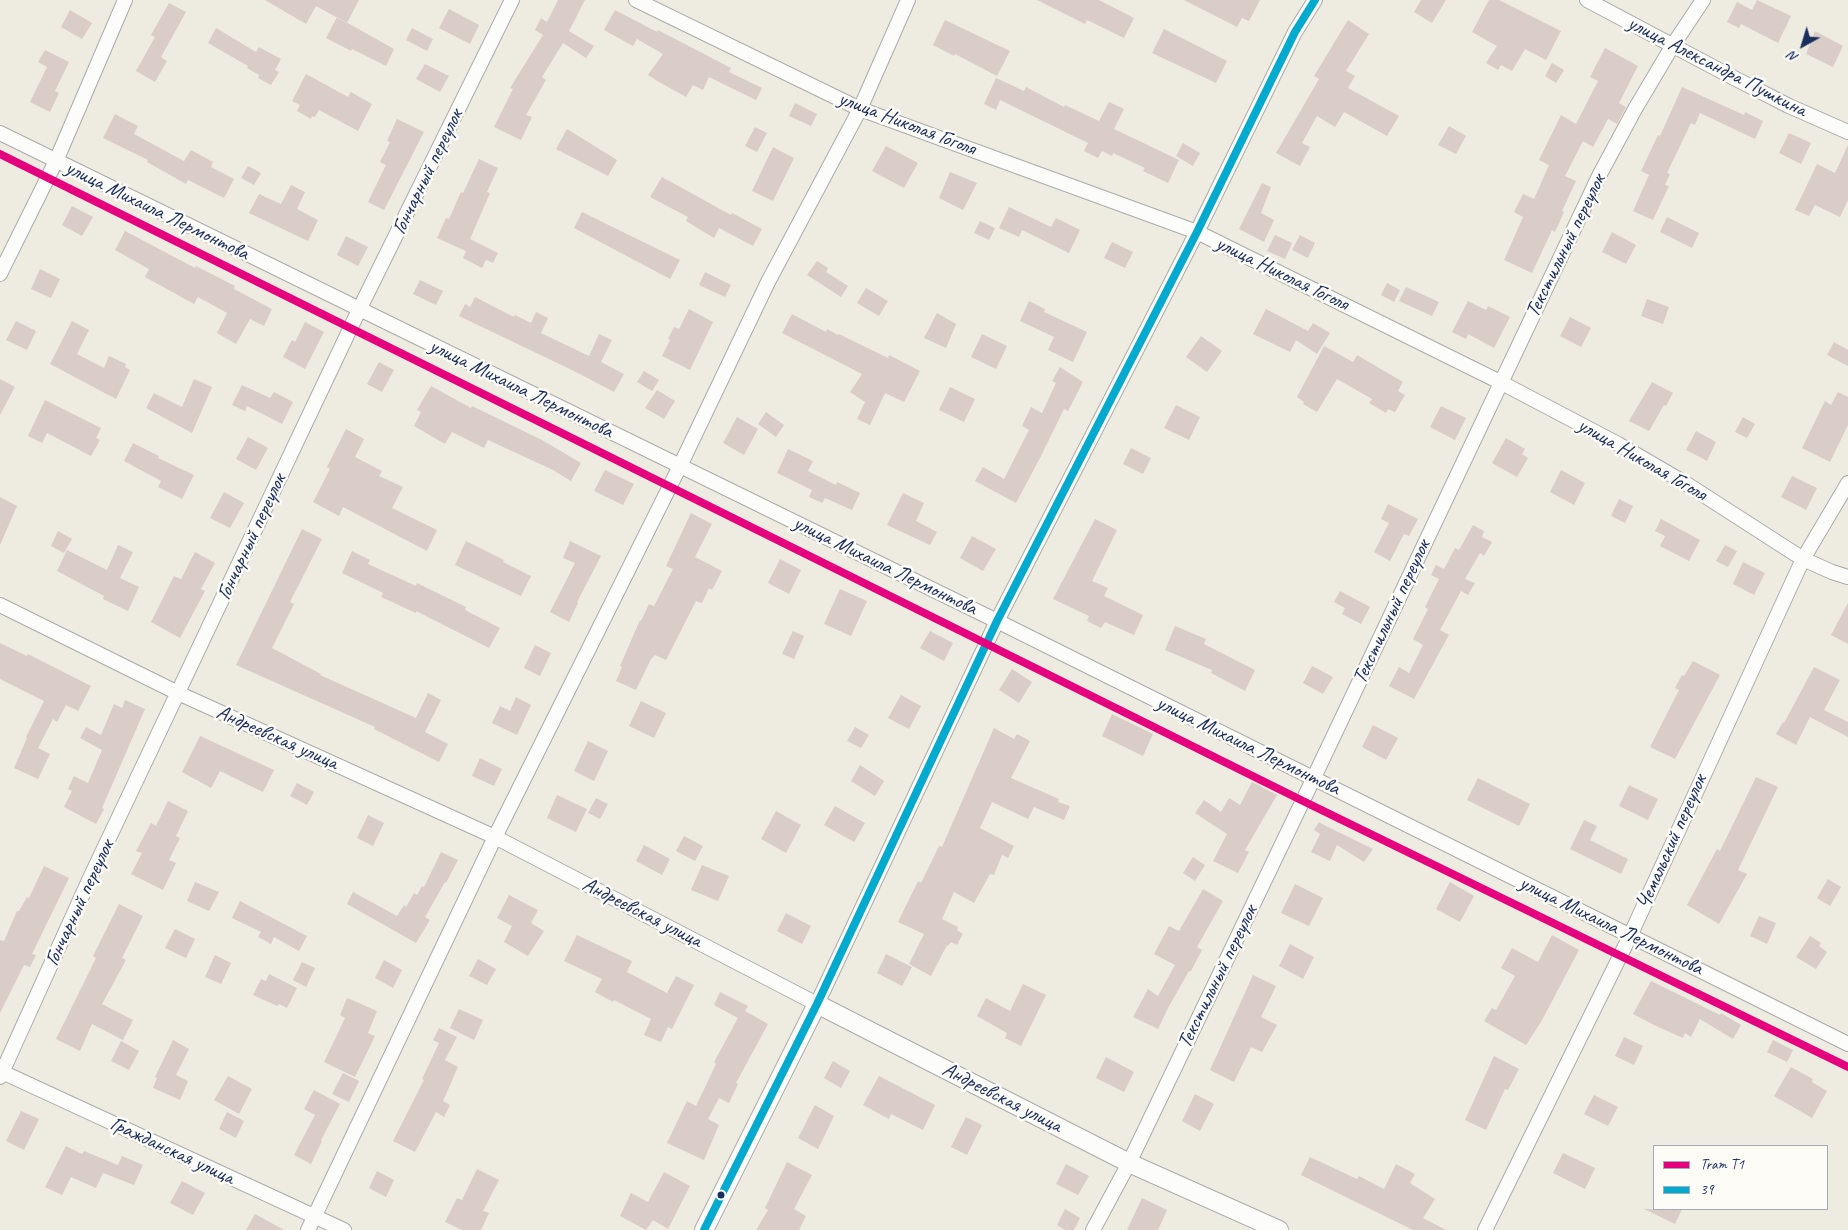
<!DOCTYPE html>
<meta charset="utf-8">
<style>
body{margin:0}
#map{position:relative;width:1848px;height:1230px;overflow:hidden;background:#eeece1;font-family:Caveat,sans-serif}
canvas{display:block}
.legend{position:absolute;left:1653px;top:1145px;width:175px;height:65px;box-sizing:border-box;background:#fdfcf7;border:1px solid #a3aaba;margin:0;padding:6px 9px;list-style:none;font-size:15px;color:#1b2f5e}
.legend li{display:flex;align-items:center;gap:10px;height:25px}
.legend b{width:25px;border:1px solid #a3aaba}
.north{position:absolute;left:1778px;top:20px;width:50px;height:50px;-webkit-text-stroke:4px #fdfcf7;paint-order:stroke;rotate:219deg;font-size:14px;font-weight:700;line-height:20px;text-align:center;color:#1b2f5e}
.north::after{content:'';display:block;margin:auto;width:18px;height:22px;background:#1b2f5e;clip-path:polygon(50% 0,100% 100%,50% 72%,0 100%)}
</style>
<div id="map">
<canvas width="1848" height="1230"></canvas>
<ul class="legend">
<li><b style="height:6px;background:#e5007d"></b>Tram T1</li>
<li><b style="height:6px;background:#00a9ce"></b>39</li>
</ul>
<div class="north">N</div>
</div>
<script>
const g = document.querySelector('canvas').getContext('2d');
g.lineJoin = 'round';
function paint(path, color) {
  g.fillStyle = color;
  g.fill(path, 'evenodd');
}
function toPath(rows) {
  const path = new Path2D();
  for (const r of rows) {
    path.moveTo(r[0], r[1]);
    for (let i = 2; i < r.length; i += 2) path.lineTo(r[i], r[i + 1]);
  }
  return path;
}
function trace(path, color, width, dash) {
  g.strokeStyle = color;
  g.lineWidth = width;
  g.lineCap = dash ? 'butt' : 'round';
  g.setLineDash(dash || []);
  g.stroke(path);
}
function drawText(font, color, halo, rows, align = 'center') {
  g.font = font + ' Caveat,sans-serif';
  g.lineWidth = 5;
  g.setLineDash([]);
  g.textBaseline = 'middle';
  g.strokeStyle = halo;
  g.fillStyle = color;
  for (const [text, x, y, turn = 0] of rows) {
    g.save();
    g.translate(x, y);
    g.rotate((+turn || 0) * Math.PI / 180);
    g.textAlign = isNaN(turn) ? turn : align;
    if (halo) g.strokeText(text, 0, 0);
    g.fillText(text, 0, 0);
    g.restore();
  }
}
paint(toPath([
 [265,0,359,0,347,23,316,6,306,24],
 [558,0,585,0,569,31,594,46,586,58,563,43,542,77,546,80,526,115,532,117,521,140,494,127,513,89,510,88,543,35,535,30,541,18,547,22],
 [1037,0,1099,0,1134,18,1124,38,1087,20,1085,24],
 [1184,0,1260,0,1249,21,1242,18,1237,27],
 [1421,0,1446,0,1432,23,1414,12],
 [1489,0,1499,0,1561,31,1546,60,1525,49,1512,71,1501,65,1498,70,1486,63,1497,46,1472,32],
 [1757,0,1791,16,1778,43,1741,24,1739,28,1727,22,1737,2,1752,10],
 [169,3,186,12,161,57,167,61,155,82,136,71,155,37,151,35],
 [449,9,479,25,470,44,439,28],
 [70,10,92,23,82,39,61,27],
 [615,10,657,32,658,30,731,68,729,72,762,88,756,100,709,77,703,90,693,85,686,97,659,82,648,75,663,54,637,39,633,46,604,30],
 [337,17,394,49,386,66,352,49,351,51,326,38],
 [945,20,1010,51,997,76,955,54,954,56,933,45],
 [1348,20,1369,34,1346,71,1355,76,1348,88,1399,116,1387,136,1344,112,1335,127,1317,116,1302,143,1310,147,1300,166,1276,153,1319,79,1314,76],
 [216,28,256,52,259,47,281,59,275,70,279,72,271,85,258,78,259,75,247,68,248,66,208,43],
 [412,28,433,39,427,51,406,40],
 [1164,29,1227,61,1216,83,1152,53],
 [1815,31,1843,46,1833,67,1806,54],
 [1605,48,1638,66,1619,103,1626,107,1617,124,1608,119,1593,147,1583,141,1565,176,1576,181,1562,211,1564,212,1555,232,1552,230,1532,273,1504,260,1523,217,1514,212,1523,194,1534,199,1549,165,1539,160,1561,115,1576,124,1598,81,1590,77],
 [45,50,69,62,55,91,59,93,50,112,30,102,47,67,38,62],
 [1552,63,1564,70,1556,83,1545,76],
 [425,64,449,76,440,92,416,79],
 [306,74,348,97,351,92,372,104,358,131,319,110,315,117,312,116,311,119,297,111,300,105,292,101],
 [996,78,1024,91,1026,87,1064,107,1065,105,1099,121,1109,102,1124,109,1114,129,1179,160,1168,183,1143,171,1145,168,1113,153,1112,156,1102,151,1098,158,1084,151,1088,143,1000,100,996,110,984,104],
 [1682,87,1744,115,1745,112,1763,121,1755,139,1700,113,1695,125,1691,123,1667,173,1670,174,1665,185,1669,186,1653,220,1633,211,1649,175,1641,171,1658,135,1660,136],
 [795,103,817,114,811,126,789,116],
 [115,114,138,126,134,134,184,161,191,150,213,162,211,167,234,179,224,198,188,180,186,184,147,162,148,160,103,138],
 [397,119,424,132,384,210,368,202,386,165,380,162,390,142,387,141],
 [1449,126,1466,136,1456,154,1438,145],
 [755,127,767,133,757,152,745,146],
 [567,129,617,160,608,176,556,149],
 [1789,133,1811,143,1801,164,1779,153],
 [1183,143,1200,153,1193,166,1176,156],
 [1848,145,1848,200,1840,217,1815,205,1809,216,1795,210,1817,164,1835,173],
 [886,146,918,163,904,188,872,171],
 [773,147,794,158,773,201,752,191],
 [479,159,498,168,487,192,490,193,470,239,498,253,493,263,486,260,482,268,463,258,466,251,437,238,446,218,449,219,461,192,463,193],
 [248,166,261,173,254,185,241,178],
 [950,172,977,183,963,210,939,198],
 [662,177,731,215,732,213,762,229,753,246,719,228,714,238,686,221,688,217,650,197],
 [1262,183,1271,187,1261,213,1274,220,1264,242,1239,229],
 [291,185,305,192,297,209,318,220,308,241,249,213,259,194,281,204],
 [72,206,93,217,82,236,62,225],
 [1009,207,1051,227,1056,218,1080,230,1069,253,1022,230,1019,237,999,228],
 [582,212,680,260,670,279,574,228],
 [1667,217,1699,233,1692,248,1660,232],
 [980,221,995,228,989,240,974,233],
 [125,231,195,268,196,266,235,286,234,289,272,309,264,326,250,319,236,344,217,333,227,313,198,297,194,304,145,277,149,269,115,250],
 [1612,232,1636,245,1626,264,1602,252],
 [1275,235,1292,243,1285,259,1267,251],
 [1300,235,1315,243,1308,258,1292,250],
 [346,236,368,247,358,266,337,255],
 [1112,242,1133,252,1125,268,1104,258],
 [817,261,828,268,826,272,848,286,841,297,807,275],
 [40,269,60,279,51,298,31,289],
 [705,272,731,285,725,297,699,285],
 [420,280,443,291,436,305,413,294],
 [1387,283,1400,290,1394,302,1381,295],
 [1406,287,1439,302,1432,316,1399,301],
 [866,288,888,301,879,316,857,303],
 [475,297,514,317,515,315,531,323,536,312,548,318,541,333,589,356,599,334,612,340,601,362,624,374,614,392,576,372,459,316,465,304,470,307],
 [1647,299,1669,307,1663,324,1641,316],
 [1029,301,1045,309,1044,312,1087,332,1073,362,1048,350,1054,337,1020,321],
 [1468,301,1486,310,1488,306,1510,317,1494,348,1468,334,1466,339,1452,332],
 [689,309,713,322,690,370,662,356,670,340,668,339,674,327,679,329],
 [1266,309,1308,331,1313,323,1330,333,1317,354,1296,340,1290,352,1253,334],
 [937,313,956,324,946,348,924,338],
 [792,314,826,332,827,329,838,335,839,334,888,358,889,355,920,371,904,402,885,393,870,425,857,419,865,402,850,392,862,374,782,333],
 [1570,317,1591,328,1581,347,1560,336],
 [16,321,36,331,27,350,6,340],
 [72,321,89,330,77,354,104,368,109,356,126,364,125,367,130,370,116,399,50,364],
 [305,322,324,332,305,369,283,357,292,340,295,342],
 [982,334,1007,346,996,369,971,357],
 [1201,336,1222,351,1207,372,1186,357],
 [1834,342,1848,350,1848,366,1827,355],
 [1324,346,1353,362,1357,355,1403,382,1398,391,1405,395,1395,412,1388,409,1386,413,1369,403,1372,399,1337,379,1317,412,1303,404,1304,402,1297,397],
 [379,362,394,370,382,392,367,384],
 [1060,367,1083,382,1068,411,1064,409,1040,458,1016,503,975,481,983,467,1004,479,1029,430,1022,426,1031,407,1042,413,1056,383,1052,381],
 [644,371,659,380,652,391,637,382],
 [0,379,15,387,0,415],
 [194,379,212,387,192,433,146,408,154,393,182,407],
 [1652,382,1673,393,1666,406,1664,405,1649,431,1629,421],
 [242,385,270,398,274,392,293,402,282,424,247,406,245,411,232,405],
 [431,386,471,408,472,406,542,440,581,463,571,481,553,470,488,440,484,448,452,432,445,444,414,426,421,412,417,410],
 [950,387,975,399,964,422,939,410],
 [657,390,675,401,664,419,645,408],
 [1838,392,1848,397,1848,425,1830,462,1802,448,1825,401,1831,405],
 [45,400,101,428,96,438,100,440,91,456,47,433,42,443,28,436],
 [1176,405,1200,417,1189,440,1164,428],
 [1441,406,1466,418,1455,440,1430,427],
 [766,412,784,425,776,437,758,424],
 [737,417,758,429,744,455,723,443],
 [1743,417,1755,424,1747,438,1735,432],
 [346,429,364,439,355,457,382,471,379,476,403,487,392,508,437,530,427,551,343,507,339,516,313,502,330,469,327,467],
 [1696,431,1716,442,1707,461,1686,450],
 [248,437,268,448,256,470,236,459],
 [1506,438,1525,449,1522,454,1528,458,1517,477,1492,463],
 [133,443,159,456,158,458,194,475,182,499,158,487,161,481,124,461],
 [1131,448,1151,458,1143,474,1123,464],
 [788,449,813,461,808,471,836,485,837,482,860,493,852,510,825,498,822,503,809,497,812,490,777,473],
 [605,470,634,484,623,505,594,491],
 [1561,470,1585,483,1574,505,1550,492],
 [1792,476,1817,488,1806,510,1781,497],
 [224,492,244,503,230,528,210,518],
 [903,493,924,503,916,521,937,532,930,545,887,525],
 [0,497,17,506,0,545],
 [1619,499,1633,506,1625,523,1611,516],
 [1388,504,1418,519,1409,536,1404,534,1390,561,1374,552,1389,523,1381,519],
 [691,513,712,524,695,557,722,571,712,590,709,588,702,603,696,601,666,660,655,655,651,659,636,690,616,681,622,667,620,666,640,620,641,621,649,604,654,606,673,569,666,566],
 [1095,519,1117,530,1092,581,1108,588,1104,596,1143,615,1134,635,1105,622,1101,628,1087,621,1089,616,1053,599],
 [1661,519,1700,540,1689,561,1660,546,1665,536,1655,531],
 [1473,525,1484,531,1482,537,1492,542,1484,556,1480,553,1465,579,1475,583,1468,595,1461,591,1440,630,1449,635,1414,699,1389,686,1399,667,1409,673,1423,645,1413,639,1428,609,1425,607,1439,579,1431,575,1436,565,1444,569,1455,548,1459,550],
 [302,529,322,539,290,602,294,604,272,648,321,674,320,675,416,718,428,693,441,700,425,732,448,744,439,762,374,729,375,727,236,665],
 [58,531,72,539,64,553,51,546],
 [972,536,996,549,983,571,960,558],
 [466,541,504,560,503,562,531,576,521,596,455,565],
 [570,541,601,556,577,602,578,603,569,622,550,612,575,563,563,558],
 [118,545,133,552,120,578,139,587,128,611,103,599,104,596,57,571,67,550,107,570],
 [1725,545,1737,551,1728,567,1716,561],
 [352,551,370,560,368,564,416,586,417,583,466,607,465,610,500,628,489,648,416,611,416,613,381,597,383,593,342,573],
 [195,552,215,563,201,589,205,591,180,638,151,622,174,576,181,579],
 [780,559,801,570,789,594,768,583],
 [1743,562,1765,573,1754,595,1733,584],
 [840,589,867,601,851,636,824,624],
 [1340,591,1370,607,1361,624,1342,614,1345,608,1334,602],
 [1848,603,1848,644,1831,635],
 [1175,626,1206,639,1204,644,1255,670,1245,691,1211,673,1212,670,1165,650],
 [793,631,804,636,794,659,782,654],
 [930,631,953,643,944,661,920,648],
 [0,643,27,656,28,654,91,686,78,711,66,705,57,722,53,719,38,748,50,754,38,779,14,768,27,738,26,737,44,701,0,679],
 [535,645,551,653,540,676,524,668],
 [1693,661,1720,675,1675,759,1650,747,1679,690,1675,688,1682,675,1684,676],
 [1312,666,1333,677,1323,694,1303,683],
 [1814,667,1840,680,1824,710,1848,722,1848,737,1810,717,1796,745,1776,734,1783,722,1784,723],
 [1012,669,1032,682,1019,703,999,690],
 [901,695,921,706,909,729,888,718],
 [516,697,531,705,517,735,492,723,500,706,510,711],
 [125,700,145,709,102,808,104,809,96,824,64,807,72,791,68,789,74,776,88,783,102,750,80,738,86,727,101,735,114,704,122,708],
 [641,701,666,713,654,738,629,726],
 [1112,714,1153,734,1143,756,1102,736],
 [1373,725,1398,738,1386,760,1362,747],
 [855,727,869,735,861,748,847,741],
 [994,728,1014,739,1017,734,1030,741,1011,778,1059,799,1058,802,1070,806,1064,820,1034,807,1028,819,992,802,980,828,1014,846,1008,858,1002,855,994,875,990,874,974,903,954,892,942,919,958,927,957,930,963,934,957,945,951,942,948,946,947,945,931,976,909,964,924,934,898,922,918,881,921,883,939,846,942,847],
 [200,736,274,770,263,792,220,771,211,788,182,772],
 [588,741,608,751,594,781,574,771],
 [480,758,502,769,494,786,472,776],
 [860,765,884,781,875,796,851,781],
 [1756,777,1778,787,1738,870,1747,874,1719,924,1687,905,1717,849,1720,851],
 [1478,778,1530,804,1519,826,1467,800],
 [1252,782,1277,795,1245,850,1249,852,1238,873,1213,861,1227,834,1195,813,1204,800,1221,812,1229,798,1240,805],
 [297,783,314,792,307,805,290,796],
 [1629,785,1658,799,1648,820,1619,806],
 [557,795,587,809,576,832,547,818],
 [596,798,608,804,600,819,588,813],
 [168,801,188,811,176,836,180,838,169,860,176,863,163,890,131,874,142,853,136,851,151,823,156,826],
 [835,806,865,823,854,842,824,825],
 [776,811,801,825,786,853,761,839],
 [368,815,384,823,373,846,357,838],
 [1584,820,1597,826,1590,840,1628,859,1621,874,1570,849],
 [1319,822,1324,825,1373,849,1364,862,1337,845,1330,861,1311,852,1320,834,1314,830],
 [684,836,703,846,695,861,676,851],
 [644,845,670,859,662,875,636,861],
 [441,852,458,860,446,883,445,882,425,917,430,920,416,943,347,904,353,892,397,916,404,905,406,907,414,893,417,895,422,886,424,887],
 [1193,857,1205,865,1195,881,1183,873],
 [702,865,729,876,718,901,691,890],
 [44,866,69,878,32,954,36,955,30,967,24,965,0,1013,0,940,4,941,17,911,19,911,27,897,29,898],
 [1828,879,1841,887,1830,906,1817,898],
 [195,882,219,892,209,911,187,901],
 [1450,882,1474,896,1460,922,1436,909],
 [1295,884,1323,898,1309,926,1281,913],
 [1203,889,1223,901,1197,947,1202,950,1191,971,1189,971,1168,1008,1158,1029,1133,1017,1148,989,1158,996,1175,965,1154,954,1169,926,1179,931],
 [509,895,538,910,531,923,544,931,528,956,504,942,512,926,497,918],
 [240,901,307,936,299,951,274,937,271,944,258,937,261,932,232,918],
 [119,904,143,916,122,958,126,960,102,1004,133,1020,123,1040,92,1024,80,1051,56,1039,96,958,93,956],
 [786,913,811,926,802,944,777,931],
 [1759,916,1776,923,1767,944,1750,936],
 [175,929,195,939,186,958,165,948],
 [577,935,632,961,627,972,667,993,676,976,694,985,672,1029,668,1027,661,1042,644,1035,651,1019,614,1000,613,1002,595,992,602,979,564,961],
 [1552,935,1579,950,1541,1022,1526,1045,1484,1021,1492,1008,1496,1010,1515,976,1501,968,1512,948,1538,962],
 [1810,936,1821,943,1819,946,1827,952,1816,969,1796,957],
 [1290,944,1314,957,1303,979,1279,966],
 [886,954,912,967,902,986,877,973],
 [215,955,231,963,221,984,205,977],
 [478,959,496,969,487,985,469,976],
 [384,960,402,970,393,988,375,978],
 [302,962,315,968,306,987,293,980],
 [269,974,297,988,287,1008,279,1004,277,1006,253,995,261,979,266,981],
 [1253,975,1276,986,1261,1017,1277,1025,1262,1052,1251,1047,1234,1082,1210,1070],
 [1651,981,1720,1015,1721,1013,1741,1025,1733,1039,1700,1019,1691,1037,1685,1033,1683,1038,1656,1026,1633,1014],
 [1023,984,1046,995,1021,1046,1005,1038,1007,1033,977,1016,986,998,1010,1011],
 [720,992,748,1006,745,1011,768,1024,736,1083,738,1084,729,1103,719,1098,708,1119,719,1125,704,1160,667,1143,687,1101,696,1106,716,1064,714,1062,738,1018,714,1005],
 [347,998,377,1011,368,1033,375,1036,355,1077,324,1062,345,1018,340,1015],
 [459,1009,483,1020,474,1040,450,1028],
 [439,1028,457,1037,445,1060,458,1067,443,1101,450,1105,444,1117,436,1112,415,1152,393,1141,424,1080,422,1079,439,1043,433,1040],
 [1624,1037,1643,1046,1634,1065,1615,1056],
 [173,1040,189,1049,176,1075,188,1081,180,1100,153,1088,157,1078,155,1077],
 [1773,1040,1793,1050,1787,1062,1767,1052],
 [121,1041,139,1051,129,1070,111,1061],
 [1494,1056,1519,1069,1508,1090,1505,1089,1486,1130,1465,1120],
 [1106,1057,1134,1072,1124,1092,1096,1078],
 [833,1061,850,1071,841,1088,824,1078],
 [1791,1067,1813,1079,1812,1082,1827,1091,1812,1118,1774,1096],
 [343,1073,359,1081,349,1102,332,1094],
 [228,1076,252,1089,239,1114,214,1100],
 [879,1076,935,1105,923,1130,891,1114,889,1119,863,1105],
 [314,1090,340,1104,321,1140,322,1141,311,1164,294,1155,315,1115,304,1109],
 [1195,1094,1214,1104,1200,1131,1182,1121],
 [1594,1095,1618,1107,1608,1126,1584,1114],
 [815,1105,834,1116,818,1149,798,1138],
 [21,1111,39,1119,24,1150,6,1141],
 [227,1112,244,1121,236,1138,219,1129],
 [966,1117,982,1125,967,1155,951,1147],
 [66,1146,82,1154,84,1151,118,1165,122,1156,143,1165,134,1185,103,1173,96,1188,71,1177,62,1195,45,1187],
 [1563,1153,1595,1168,1585,1189,1553,1173],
 [1310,1157,1357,1179,1359,1176,1384,1189,1396,1164,1415,1174,1410,1183,1435,1199,1423,1218,1446,1230,1413,1230,1301,1175],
 [787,1162,812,1175,794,1209,806,1216,799,1230,756,1230,768,1210,765,1208],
 [1066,1164,1089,1176,1078,1195,1056,1184],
 [477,1169,499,1180,483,1211,489,1213,481,1230,462,1230,445,1222,457,1198,462,1200],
 [377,1171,394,1180,386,1197,369,1188],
 [664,1172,690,1186,668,1229,653,1220,646,1230,620,1216,631,1193,648,1202],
 [182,1181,205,1193,193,1215,170,1203],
 [1142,1198,1167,1210,1158,1230,1127,1230],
 [1065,1209,1080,1218,1074,1230,1065,1230,1057,1225],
 [1644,1209,1682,1209,1675,1224],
 [255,1214,284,1230,246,1230]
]), '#daccc7');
const minor = toPath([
 [636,0,860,109,1197,232,1500,382,1618,444,1685,483,1803,559,1832,572,1848,577],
 [1587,0,1732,77,1789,106,1848,132],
 [0,133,997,621,1848,1044],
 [0,274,56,161,125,0],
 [0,605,178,693,495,837,817,1004,997,621,1197,232,1295,32,1315,0],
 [0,1071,344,1230],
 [0,1077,90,878,359,310,512,0],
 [308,1230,495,837,680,466,768,282,860,109,908,0],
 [1093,1230,1129,1163,1308,790,1600,174,1635,109,1673,45,1703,0],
 [1485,1230,1630,936,1803,559,1848,483]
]);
const tertiary = toPath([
 [704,1230,817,1004,1129,1163,1279,1230]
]);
trace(minor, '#aaabab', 16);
trace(tertiary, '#aaabab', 20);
trace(minor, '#fcfcfa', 14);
trace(tertiary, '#fcfcfa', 18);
trace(toPath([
 [704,1230,817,1004,997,621,1197,232,1295,32,1315,0]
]), '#00a9ce', 8);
trace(toPath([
 [0,154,1303,801,1848,1067]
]), '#e5007d', 8);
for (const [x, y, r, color] of [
 [721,1195,4.5,"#1b2f5e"]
]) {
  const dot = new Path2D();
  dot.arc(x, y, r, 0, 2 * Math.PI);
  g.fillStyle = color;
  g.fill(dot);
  trace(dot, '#fdfcf7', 2);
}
drawText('21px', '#1b2f5e', '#fdfcf7', [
 ["улица Александра Пушкина",1717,67,27],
 ["улица Николая Гоголя",907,124,21],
 ["Гончарный переулок",428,172,-64],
 ["улица Михаила Лермонтова",157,211,26],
 ["Текстильный переулок",1566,246,-64],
 ["улица Николая Гоголя",1282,274,26],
 ["улица Михаила Лермонтова",521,389,26],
 ["улица Николая Гоголя",1642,460,30],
 ["Гончарный переулок",252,537,-65],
 ["улица Михаила Лермонтова",885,566,26],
 ["Текстильный переулок",1392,612,-65],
 ["Андреевская улица",277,738,24],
 ["улица Михаила Лермонтова",1248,746,26],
 ["Чемальский переулок",1672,842,-66],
 ["Гончарный переулок",80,903,-65],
 ["Андреевская улица",642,913,27],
 ["улица Михаила Лермонтова",1611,926,26],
 ["Текстильный переулок",1218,977,-64],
 ["Андреевская улица",1002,1098,27],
 ["Гражданская улица",172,1151,25]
]);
</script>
